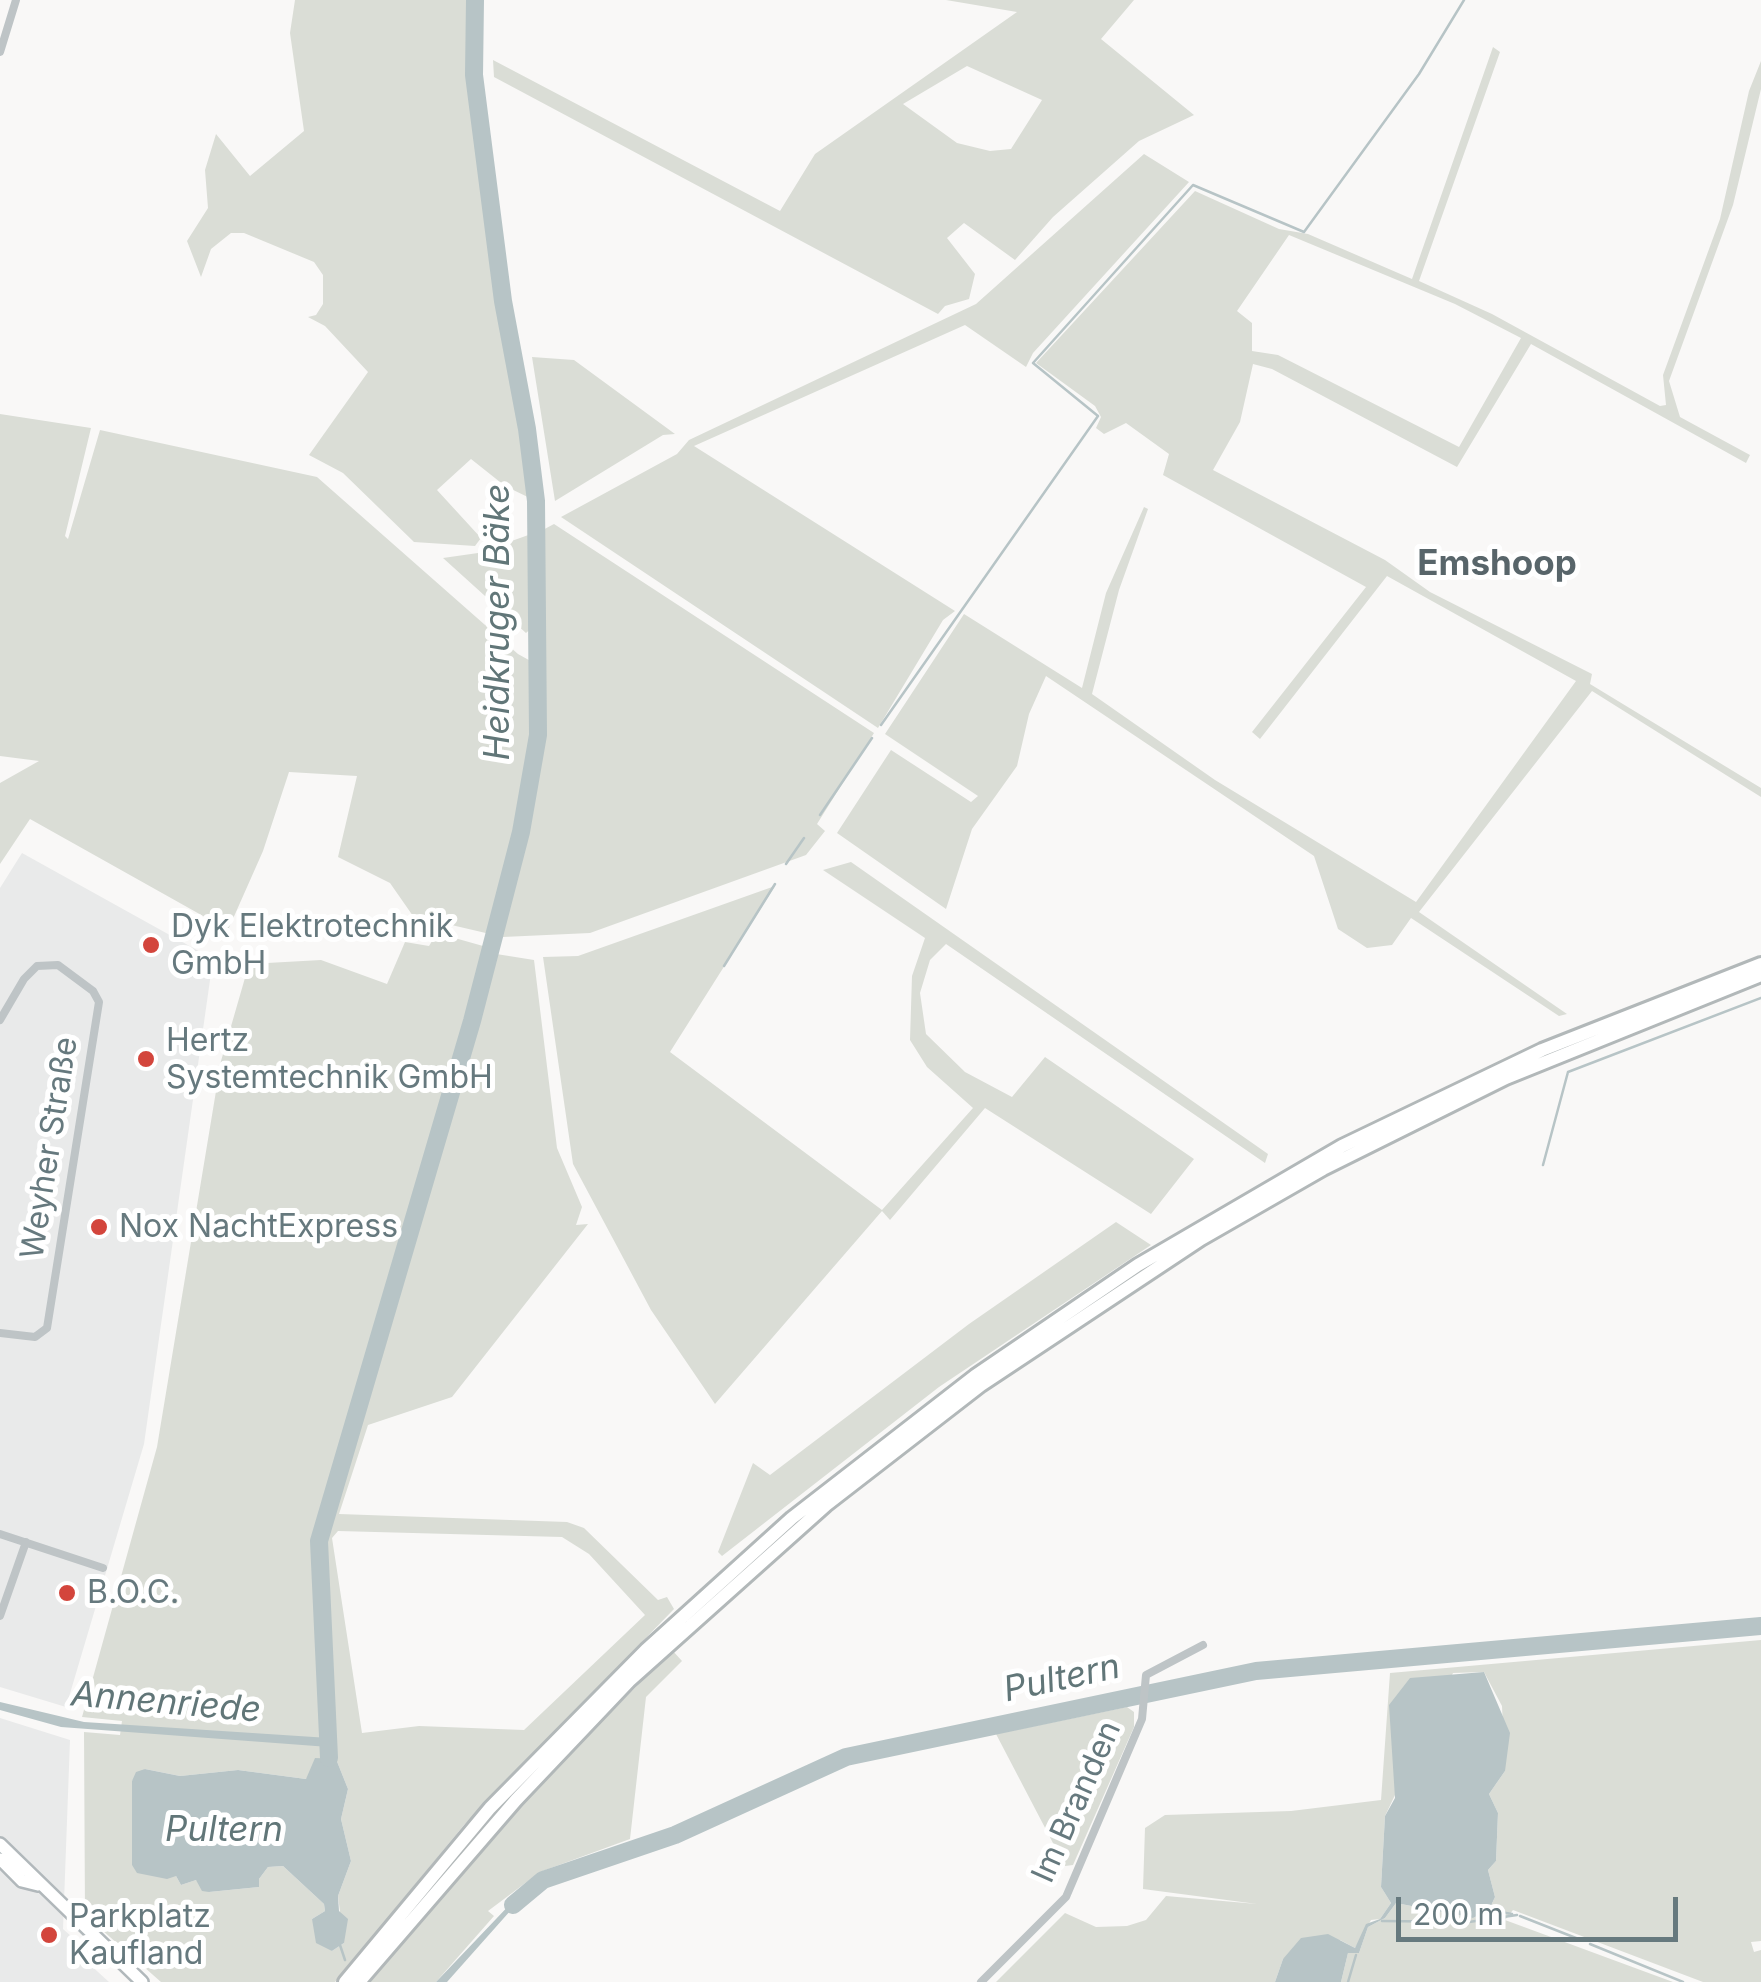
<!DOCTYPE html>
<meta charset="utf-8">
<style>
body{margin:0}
#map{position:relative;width:1761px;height:1982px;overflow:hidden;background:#f9f8f7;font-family:Inter,sans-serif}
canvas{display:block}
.scale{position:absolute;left:1396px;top:1897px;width:282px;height:45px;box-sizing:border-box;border:5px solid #66797e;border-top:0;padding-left:12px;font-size:30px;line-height:35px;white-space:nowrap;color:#66797e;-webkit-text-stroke:8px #fff;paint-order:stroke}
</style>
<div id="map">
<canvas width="1761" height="1982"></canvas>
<div class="scale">200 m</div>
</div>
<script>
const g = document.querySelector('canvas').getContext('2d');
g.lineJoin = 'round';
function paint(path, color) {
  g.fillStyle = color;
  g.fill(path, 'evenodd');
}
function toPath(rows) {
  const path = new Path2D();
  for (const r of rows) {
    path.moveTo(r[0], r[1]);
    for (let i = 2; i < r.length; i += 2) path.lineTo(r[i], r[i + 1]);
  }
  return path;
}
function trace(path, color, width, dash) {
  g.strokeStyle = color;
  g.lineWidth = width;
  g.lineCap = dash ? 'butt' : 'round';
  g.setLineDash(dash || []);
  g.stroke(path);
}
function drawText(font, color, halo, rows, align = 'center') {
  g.font = font + ' Inter,sans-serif';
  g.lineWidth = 10;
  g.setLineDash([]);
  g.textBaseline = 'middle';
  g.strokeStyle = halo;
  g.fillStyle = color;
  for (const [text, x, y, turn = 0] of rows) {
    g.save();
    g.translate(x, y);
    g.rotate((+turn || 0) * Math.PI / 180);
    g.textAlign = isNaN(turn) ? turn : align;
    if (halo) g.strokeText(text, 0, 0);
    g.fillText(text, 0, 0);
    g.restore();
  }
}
paint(toPath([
 [22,853,213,959,144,1444,66,1707,0,1687,0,888],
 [0,1718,70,1740,63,1929,80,1944,75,1951,109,1982,0,1982]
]), '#e9eaea');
paint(toPath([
 [295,0,474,0,473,75,502,303,536,501,505,486,471,459,437,490,481,538,475,546,414,542,343,473,309,455,368,372,325,326,308,317,316,315,323,304,323,275,314,262,244,233,231,233,211,249,201,277,187,241,208,208,205,170,216,134,250,176,304,131,290,33],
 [946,0,1134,0,1101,39,1194,115,1139,141,1053,217,1015,260,964,223,947,238,975,274,969,299,945,306,938,314,494,77,493,60,780,211,815,154,1017,12],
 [967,66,1042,100,1011,149,990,151,957,143,903,104],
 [1493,47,1500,52,1419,281,1492,314,1660,406,1666,405,1663,375,1720,219,1749,91,1761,61,1761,89,1733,205,1669,381,1680,417,1750,455,1746,463,1531,344,1457,467,1272,369,1253,364,1240,422,1213,470,1385,560,1430,592,1592,674,1590,684,1761,788,1761,797,1592,691,1419,912,1567,1014,1559,1016,1411,918,1392,945,1367,948,1338,929,1314,856,1046,676,1029,714,1017,766,972,829,946,909,837,833,891,750,971,802,978,796,885,734,964,614,1082,688,1106,593,1144,507,1148,509,1119,590,1092,694,1215,780,1416,902,1576,681,1387,576,1260,739,1252,732,1366,587,1163,475,1169,454,1126,423,1104,434,1096,428,1101,417,1095,406,1036,363,1195,191,1279,229,1308,234,1412,279],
 [1289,235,1455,304,1521,338,1459,447,1278,355,1252,351,1252,323,1237,311],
 [1144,154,1189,182,1033,353,1026,367,965,325,694,446,955,611,943,620,878,728,561,517,677,454,689,440,976,304],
 [532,357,574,360,675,434,663,435,555,501],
 [0,414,91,428,65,536,68,539,100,430,317,477,518,654,536,664,537,734,519,831,490,934,413,916,390,883,338,857,357,776,289,772,263,851,228,930,30,819,0,864,0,783,39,761,0,756],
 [554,524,874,733,817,824,825,831,806,855,590,933,503,937,494,934,523,830,539,738,539,532],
 [534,533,535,625,526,633,443,558,478,553],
 [851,862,1268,1154,1265,1163,946,944,930,960,920,993,926,1034,965,1072,1012,1097,1045,1057,1194,1159,1151,1214,985,1108,890,1220,882,1211,715,1404,651,1310,573,1164,543,957,578,956,775,886,670,1052,882,1210,973,1108,927,1067,910,1040,912,976,925,938,823,870],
 [437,933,483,946,470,1019,322,1523,326,1524,463,1060,490,953,534,960,557,1148,582,1207,576,1225,588,1224,452,1397,368,1425,339,1514,567,1522,584,1528,658,1600,667,1597,674,1609,464,1825,335,1982,161,1982,85,1915,84,1732,120,1735,122,1721,82,1717,157,1447,221,1061,249,964,321,960,387,984,405,942,429,946],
 [338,1531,562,1537,589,1554,645,1615,524,1730,419,1726,362,1733,332,1538],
 [336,1759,348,1789,341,1819,351,1861,338,1896,344,1943,332,1951,312,1919,325,1911,324,1904,283,1866,268,1867,259,1879,259,1887,209,1892,196,1880,181,1885,176,1876,132,1865,132,1781,145,1769,180,1776,238,1770,306,1779],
 [1116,1222,1151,1245,939,1387,722,1556,718,1552,753,1463,770,1475,969,1324],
 [1761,1640,1761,1941,1751,1942,1754,1952,1761,1950,1761,1982,1703,1982,1513,1910,1505,1920,1673,1982,1341,1982,1348,1953,1359,1953,1368,1927,1385,1918,1396,1903,1473,1918,1489,1910,1495,1897,1488,1870,1496,1861,1498,1813,1489,1794,1505,1771,1502,1706,1484,1672,1453,1673,1385,1816,1381,1887,1391,1903,1380,1919,1371,1920,1355,1948,1340,1940,1283,1959,1275,1982,996,1982,1065,1913,1096,1927,1127,1926,1146,1920,1166,1896,1257,1904,1143,1889,1145,1828,1165,1815,1291,1811,1381,1800,1390,1673],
 [672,1650,682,1661,646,1697,630,1839,540,1872,488,1911,494,1916,436,1982,369,1982,515,1810],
 [1127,1707,1134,1712,1134,1727,1073,1865,1065,1866,996,1734]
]), '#daddd6');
paint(toPath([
 [1484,1672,1510,1733,1505,1771,1489,1794,1498,1813,1496,1861,1488,1870,1495,1897,1489,1910,1473,1918,1396,1903,1385,1918,1368,1927,1359,1953,1348,1953,1341,1982,1275,1982,1283,1959,1301,1938,1328,1934,1355,1948,1366,1924,1380,1919,1391,1903,1381,1887,1385,1816,1395,1798,1389,1705,1410,1678],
 [0,1702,84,1722,329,1738,329,1747,61,1727,0,1710],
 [315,1758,336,1759,348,1789,341,1819,351,1861,338,1896,339,1911,348,1919,344,1943,332,1951,316,1943,312,1919,325,1911,324,1904,283,1866,268,1867,259,1879,259,1887,209,1892,202,1891,196,1880,181,1885,176,1876,167,1879,137,1873,132,1865,132,1781,136,1772,145,1769,180,1776,238,1770,306,1779],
 [527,1892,447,1982,436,1982,516,1898]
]), '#b7c4c6');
trace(toPath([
 [881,725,1098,416,1033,363,1193,185,1304,232,1419,74,1464,0],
 [820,815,872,738],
 [786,864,804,838],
 [724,966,775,884],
 [1543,1165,1568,1072,1761,998],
 [1489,1910,1512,1914],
 [1520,1916,1581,1940],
 [1382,1921,1469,1922,1517,1915],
 [1590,1944,1683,1982],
 [340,1945,345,1960],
 [1348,1982,1356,1955]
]), '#b7c4c6', 2.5);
trace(toPath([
 [329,1758,319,1541,472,1021,521,832,538,735,536,501,527,429,503,301,474,75,475,0],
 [513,1905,543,1880,675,1835,846,1757,1256,1671,1761,1626]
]), '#b7c4c6', 18);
const secondary = toPath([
 [0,1844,142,1982],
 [0,1859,22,1881,38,1885]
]);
const trunk = toPath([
 [345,1982,490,1808,646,1650,792,1518,975,1376,1138,1265,1342,1146,1542,1050,1761,964],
 [359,1982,516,1800,629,1681,826,1505,981,1385,1201,1239,1323,1169,1506,1078,1761,975]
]);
trace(secondary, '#b1b8bb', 16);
trace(trunk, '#b2b8b9', 18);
trace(toPath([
 [0,52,16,0],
 [0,1020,24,979,37,966,58,965,93,991,99,1002,47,1328,35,1337,0,1333],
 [0,1534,103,1568],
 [0,1616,26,1542],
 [981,1982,1066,1897,1142,1719,1146,1675,1203,1645]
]), '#bec4c6', 8);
trace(secondary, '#fff', 11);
trace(trunk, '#fff', 12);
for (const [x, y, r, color] of [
 [151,945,10,"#d3453c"],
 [146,1059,10,"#d3453c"],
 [99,1227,10,"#d3453c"],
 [67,1593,10,"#d3453c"],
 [49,1935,10,"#d3453c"]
]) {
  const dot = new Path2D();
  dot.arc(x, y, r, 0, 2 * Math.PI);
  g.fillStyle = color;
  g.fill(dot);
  trace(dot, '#fff', 4);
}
drawText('32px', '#66797e', '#fff', [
 ["Dyk Elektrotechnik",171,927],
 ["GmbH",171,964],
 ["Hertz",166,1041],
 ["Systemtechnik GmbH",166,1078],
 ["Nox NachtExpress",119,1227],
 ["B.O.C.",87,1593],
 ["Parkplatz",69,1917],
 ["Kaufland",69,1954]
], 'left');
drawText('32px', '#66797e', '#fff', [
 ["Weyher Straße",50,1148,-81],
 ["Im Branden",1077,1802,-66]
]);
drawText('bold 35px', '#58656a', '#fff', [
 ["Emshoop",1497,564]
]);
drawText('italic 35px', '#617678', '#fff', [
 ["Heidkruger Bäke",498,622,-90],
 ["Pultern",1062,1679,-12],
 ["Annenriede",166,1703,5],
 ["Pultern",224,1830]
]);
</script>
